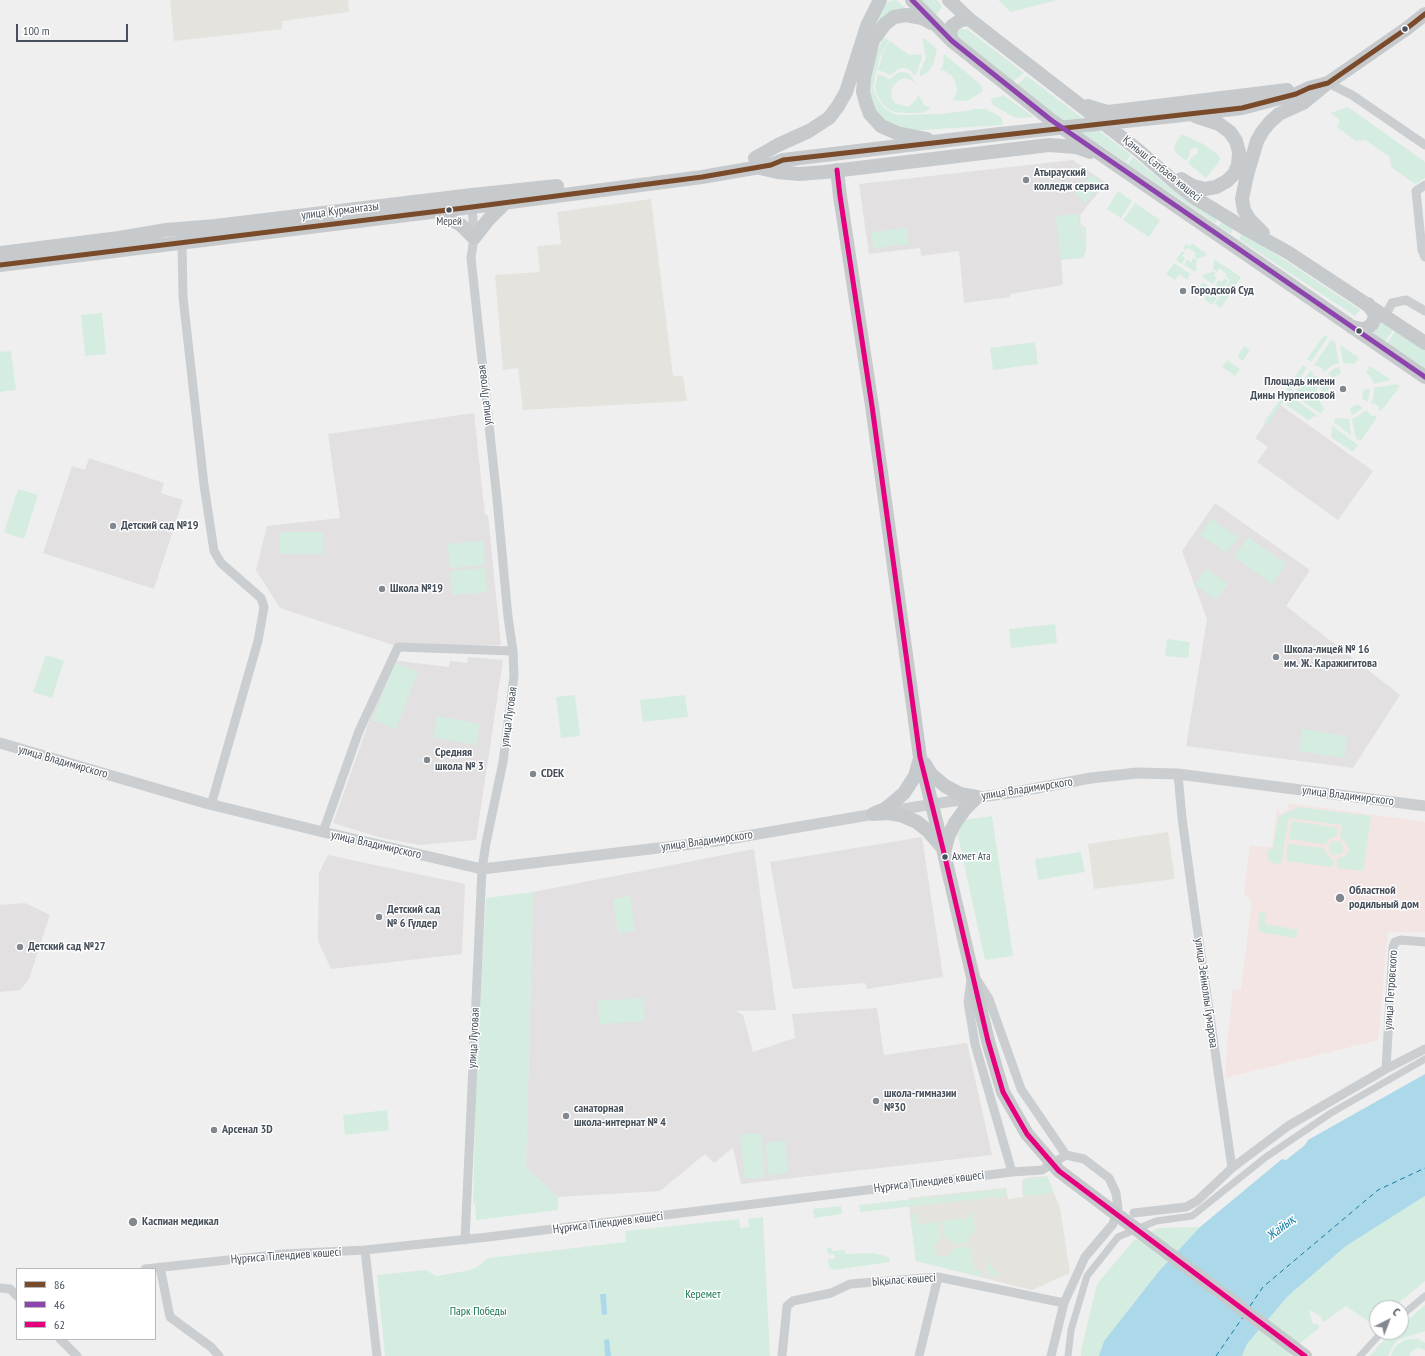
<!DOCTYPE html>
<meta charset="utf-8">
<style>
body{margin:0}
#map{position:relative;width:1425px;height:1356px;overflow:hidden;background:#f0efef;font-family:"PT Sans Narrow",sans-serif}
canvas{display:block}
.legend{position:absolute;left:16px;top:1268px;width:140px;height:72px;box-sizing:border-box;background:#fff;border:1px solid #b5b9bd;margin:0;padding:5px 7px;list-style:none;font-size:12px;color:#47505b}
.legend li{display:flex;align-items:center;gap:8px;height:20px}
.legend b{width:20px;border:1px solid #b5b9bd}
.north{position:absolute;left:1369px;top:1300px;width:40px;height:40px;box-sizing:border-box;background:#fff;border:1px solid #b5b9bd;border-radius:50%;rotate:42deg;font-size:11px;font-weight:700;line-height:16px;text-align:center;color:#47505b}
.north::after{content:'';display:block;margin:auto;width:14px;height:18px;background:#82888f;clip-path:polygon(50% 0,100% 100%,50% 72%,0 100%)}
.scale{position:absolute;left:16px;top:24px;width:112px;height:18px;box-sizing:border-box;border:2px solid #47505b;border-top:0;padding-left:5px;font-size:12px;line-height:14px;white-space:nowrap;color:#47505b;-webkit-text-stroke:3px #fff;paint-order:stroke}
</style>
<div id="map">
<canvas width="1425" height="1356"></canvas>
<ul class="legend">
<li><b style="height:5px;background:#7a4b2a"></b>86</li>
<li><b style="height:5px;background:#8e44ad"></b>46</li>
<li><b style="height:5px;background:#e5007d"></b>62</li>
</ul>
<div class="north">С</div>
<div class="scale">100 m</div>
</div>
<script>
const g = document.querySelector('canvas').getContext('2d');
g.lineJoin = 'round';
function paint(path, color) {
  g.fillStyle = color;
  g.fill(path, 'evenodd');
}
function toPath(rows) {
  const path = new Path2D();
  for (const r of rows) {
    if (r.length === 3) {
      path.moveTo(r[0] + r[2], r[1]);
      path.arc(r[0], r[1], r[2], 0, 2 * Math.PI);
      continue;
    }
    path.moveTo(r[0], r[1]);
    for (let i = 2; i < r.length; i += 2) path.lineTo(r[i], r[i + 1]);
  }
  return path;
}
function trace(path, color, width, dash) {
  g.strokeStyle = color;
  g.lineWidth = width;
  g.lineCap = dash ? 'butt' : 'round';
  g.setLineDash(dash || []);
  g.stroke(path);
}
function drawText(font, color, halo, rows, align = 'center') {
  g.font = font + ' "PT Sans Narrow",sans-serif';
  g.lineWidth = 3;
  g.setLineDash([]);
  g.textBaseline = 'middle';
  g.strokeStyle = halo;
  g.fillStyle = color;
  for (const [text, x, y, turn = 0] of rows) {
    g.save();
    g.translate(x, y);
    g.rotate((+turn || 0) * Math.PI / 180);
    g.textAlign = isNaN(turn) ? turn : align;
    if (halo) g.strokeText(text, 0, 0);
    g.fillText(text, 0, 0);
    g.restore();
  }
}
paint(toPath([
 [170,0,348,0,349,12,282,21,282,29,174,41],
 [651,199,673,376,683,376,687,401,523,410,518,368,503,370,495,275,540,272,537,246,561,244,557,212],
 [1168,832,1175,879,1094,889,1088,844],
 [1047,1176,1060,1208,1070,1273,1032,1290,916,1261,908,1198,1006,1188,1008,1199,1023,1197,1022,1181,1026,1178]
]), '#e4e3dd');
paint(toPath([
 [1073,160,1106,183,1080,215,1083,258,1061,260,1063,285,1010,294,1010,297,964,303,959,251,921,256,920,248,869,254,859,184],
 [1279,404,1373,471,1338,520,1257,462,1268,447,1255,438],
 [474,413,485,515,488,515,501,645,402,648,280,608,256,570,267,526,340,518,328,434],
 [89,458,164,483,161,493,183,500,154,589,43,553,72,466,85,470],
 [1215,503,1310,570,1286,606,1400,695,1353,768,1186,746,1207,619,1182,551],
 [468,657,503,660,476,840,420,845,382,838,333,823,391,660,449,667,450,661,467,663],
 [922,837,943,977,867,989,865,983,793,989,770,862],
 [754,849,776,1010,735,1011,743,1015,753,1052,795,1038,792,1014,877,1008,884,1055,967,1043,992,1155,741,1184,733,1148,714,1163,705,1154,660,1191,558,1197,526,1168,533,892],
 [328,855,465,884,462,954,331,969,318,941,319,873],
 [25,903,50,915,29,979,20,990,0,992,0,905]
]), '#e2e0e1');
paint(toPath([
 [1287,803,1425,822,1425,932,1388,932,1378,1040,1225,1078,1228,1036,1233,989,1241,990,1252,901,1245,895,1244,891,1250,846,1272,847,1277,808,1280,814,1289,809]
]), '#f2e5e3');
paint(toPath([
 [895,0,900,3,910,13,875,28,879,13,884,6,889,2],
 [917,0,937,0,940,3,942,7,937,14,934,15],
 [998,0,1057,0,1011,12],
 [961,29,967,29,1024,73,1010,84,956,41,957,31],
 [883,37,889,40,880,56,873,87,877,98,885,109,897,115,939,114,966,111,975,109,986,109,1001,117,1003,122,1002,125,922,130,901,130,874,114,867,82],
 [924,38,937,49,933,65,930,70,920,77,920,71,926,58,922,39],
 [890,41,909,55,914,55,922,54,921,61,915,76,910,70,904,68,898,69,891,75,878,70,882,55,886,46],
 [944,54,980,84,982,88,982,92,967,101,953,100,957,91,956,84,952,76,945,71,940,70,943,65],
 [899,72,908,73,912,77,916,84,909,79,904,78,898,81,893,86,891,92,892,99,895,103,908,107,916,100,918,94,924,105,931,108,925,112,919,113,905,113,894,112,885,107,877,95,875,87,878,74,890,79],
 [1027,76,1131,155,1126,162,1014,87],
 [1002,95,1003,95,1034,117,1017,118,1010,115,993,105,991,101,992,98,1000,97],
 [1348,107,1425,162,1425,178,1415,184,1391,167,1390,157,1365,140,1356,141,1337,127,1340,120,1330,113],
 [1182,134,1203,144,1217,154,1220,158,1219,162,1206,178,1188,163,1192,157,1197,154,1198,151,1197,148,1193,148,1191,149,1189,153,1190,155,1186,161,1176,153,1174,147,1176,142],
 [1133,157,1174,191,1218,219,1215,223,1128,164],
 [1091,174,1102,183,1086,203,1075,194],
 [1118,191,1132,201,1121,218,1107,209],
 [1135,203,1160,220,1149,237,1123,220],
 [1078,214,1082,251,1081,224,1086,228,1086,252,1083,258,1060,259,1056,216],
 [1222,221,1233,229,1231,234,1219,226],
 [907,228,909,244,873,248,872,232],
 [1244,233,1360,310,1355,316,1240,240,1240,236],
 [1192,243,1207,254,1206,256,1200,257,1198,259,1194,256,1196,253,1188,248,1186,250,1183,248,1186,244,1190,246],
 [1182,251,1185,253,1182,256,1185,258,1182,264,1176,260],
 [1193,258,1197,260,1196,266,1197,269,1195,272,1184,265,1187,259,1191,262],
 [1214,259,1241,277,1221,308,1215,304,1230,280,1225,276,1227,274,1219,268,1217,272,1213,269],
 [1174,263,1190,274,1187,280,1179,274,1175,280,1166,274],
 [1212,271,1216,273,1214,276,1217,278,1213,284,1202,277,1204,274,1210,273],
 [1224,278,1228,281,1222,290,1215,285,1219,280,1222,282],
 [1202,282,1220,294,1212,305,1204,299,1208,293,1199,288],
 [102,313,106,354,85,356,81,315],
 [1379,317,1395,328,1385,341,1371,331],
 [1397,329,1425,349,1425,369,1387,343],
 [1324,335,1328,337,1311,362,1307,359],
 [1331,340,1335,342,1339,363,1331,366,1324,372,1322,370,1322,368,1314,365],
 [1035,342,1038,364,993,370,990,348],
 [1340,345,1359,358,1355,364,1343,363],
 [1244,346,1250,350,1243,361,1237,357],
 [11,351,16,390,0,392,0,352],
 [1227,360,1240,369,1235,376,1222,367],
 [1303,365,1307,368,1290,392,1286,389],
 [1370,366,1391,380,1374,384,1370,376,1366,373],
 [1339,367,1341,373,1333,378,1328,374,1335,368],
 [1310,371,1313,372,1312,374,1317,377,1318,376,1320,378,1317,389,1317,394,1298,398,1294,394],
 [1324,380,1329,384,1328,392,1321,394,1322,384],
 [1396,384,1400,386,1381,411,1378,409,1379,407,1374,403,1372,405,1371,404,1373,398,1374,388],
 [1370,389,1369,398,1367,402,1362,398,1363,390],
 [1285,393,1288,395,1267,425,1264,422],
 [1292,397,1319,417,1315,416,1308,420,1286,405],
 [1318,398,1324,409,1321,414,1302,401],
 [1357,404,1363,408,1352,415,1350,408],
 [1366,410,1372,416,1374,415,1377,417,1361,441,1356,438,1352,419,1361,414],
 [1336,418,1349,419,1351,435,1333,422],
 [1331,425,1358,445,1353,452,1331,437,1332,429],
 [18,489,38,495,24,539,4,532],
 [1211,519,1238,537,1227,553,1200,535],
 [280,532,323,532,323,554,280,554],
 [1248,537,1286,564,1272,584,1234,557],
 [483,541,485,565,450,568,448,544],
 [485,568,487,592,452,595,450,571],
 [1206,569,1228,584,1216,600,1195,585],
 [1055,624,1057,643,1011,648,1009,629],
 [1167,639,1190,642,1188,658,1165,656],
 [46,655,64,661,52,698,33,692],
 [394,663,418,672,396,729,373,720],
 [575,695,580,736,561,738,556,697],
 [685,695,688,717,643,722,640,700],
 [437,716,480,724,476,745,433,737],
 [1302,729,1347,736,1344,758,1299,751],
 [1298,807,1371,816,1363,871,1337,868,1337,860,1346,855,1349,849,1347,844,1340,837,1342,825,1289,818,1281,864,1272,863,1267,858,1268,849,1273,849,1278,817],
 [992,816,1013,956,985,960,958,836,963,820],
 [1292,821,1338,828,1337,836,1332,837,1324,844,1289,839],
 [1336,848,7],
 [1288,844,1323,848,1329,857,1333,859,1333,867,1286,861],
 [1081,852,1085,872,1038,880,1035,859],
 [533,892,526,1168,558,1197,558,1210,476,1220,475,1203,473,1203,475,1128,473,1126,486,898],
 [630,896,635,931,618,933,613,899],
 [1260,912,1266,913,1265,924,1298,930,1296,938,1264,933,1258,929],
 [643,998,645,1021,600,1024,598,1001],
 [387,1110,389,1130,345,1135,343,1115],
 [761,1133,765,1177,745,1179,740,1135],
 [785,1141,788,1173,769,1175,765,1143],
 [1047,1177,1054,1193,1025,1196,1022,1186,1025,1179],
 [1005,1189,1006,1196,860,1212,859,1205],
 [1425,1196,1425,1281,1393,1308,1377,1308,1377,1321,1373,1325,1346,1306,1324,1322,1321,1320,1322,1317,1309,1310,1313,1324,1317,1324,1319,1325,1319,1328,1292,1350,1290,1356,1242,1356,1247,1344,1288,1296,1346,1246],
 [841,1206,842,1214,814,1218,813,1209],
 [917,1213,918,1224,939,1222,941,1239,936,1242,934,1246,936,1254,941,1257,945,1257,950,1254,953,1248,970,1247,974,1271,982,1271,982,1277,916,1261,910,1215],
 [970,1213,973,1215,975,1230,969,1237,970,1242,953,1244,950,1240,945,1239,942,1221,970,1218],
 [763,1217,770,1356,385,1356,377,1275,426,1270,436,1276,471,1270,477,1267,488,1258,626,1242,625,1231,739,1219,740,1228,749,1227,748,1219],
 [1200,1227,1159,1271,1104,1341,1100,1356,1081,1356,1081,1350,1097,1284,1133,1241,1158,1228],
 [827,1248,831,1248,832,1251,845,1250,845,1254,873,1253,889,1257,890,1262,833,1270,829,1267,828,1259,835,1259,834,1254,828,1254],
 [986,1258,987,1258,992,1267,1000,1274,998,1276,989,1275],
 [1425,1305,1425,1331,1398,1340,1393,1346,1388,1356,1370,1356,1379,1345,1394,1332,1401,1332,1401,1326],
 [1409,1339,1418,1339,1425,1343,1425,1350,1419,1348,1415,1349,1412,1351,1409,1356,1391,1356,1393,1350,1396,1346,1404,1340]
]), '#d4ede0');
paint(toPath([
 [1425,1074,1425,1196,1346,1246,1288,1296,1247,1344,1242,1356,1099,1356,1104,1341,1159,1271,1200,1227,1282,1159,1286,1160,1305,1145,1308,1140],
 [600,1294,606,1294,607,1314,602,1315],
 [609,1339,611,1356,605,1356,604,1340]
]), '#abd9e9');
trace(toPath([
 [1250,1306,1263,1287,1378,1190,1425,1168],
 [1216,1356,1243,1317]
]), '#137ba2', 1, [5, 4]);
trace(toPath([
 [1401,1316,1425,1296],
 [1068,1356,1071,1330,1087,1276,1118,1237,1156,1221,1192,1216,1266,1157,1331,1113,1425,1059],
 [1360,1356,1382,1332]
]), '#cbced0', 7);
trace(toPath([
 [1328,83,1352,95,1425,145],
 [1425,185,1416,191,1422,250,1425,257],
 [182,243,183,297,204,485,214,551,221,563,261,598,264,607,258,641,211,805],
 [1385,316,1392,303,1406,300,1425,311],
 [1178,774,1182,818,1194,906,1232,1168],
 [323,832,359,731,398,647,513,651],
 [971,979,968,1002,975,1044,1012,1172],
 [977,980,989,999,1021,1089,1066,1155],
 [1386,1069,1393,947,1395,942,1401,940,1425,942],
 [1134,1213,1186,1207,1197,1201,1232,1168,1288,1126,1386,1069,1425,1049],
 [465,1240,482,869,486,843,503,762,514,676,513,651,508,617,497,499,471,258,474,238,472,203],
 [365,1250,377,1356],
 [160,1267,170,1317,211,1347,219,1356],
 [145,1269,283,1254,365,1250,488,1237,1012,1172,1042,1170,1066,1155],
 [0,1288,10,1289,17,1296],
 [60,1339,77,1356],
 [782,1356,787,1306,793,1301,831,1293,850,1284,938,1277,1064,1303],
 [919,1356,938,1277],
 [1051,1356,1064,1303,1085,1257,1113,1224,1118,1208,1116,1193,1109,1178,1084,1159,1066,1155]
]), '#cbced0', 9);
trace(toPath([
 [0,743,205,803,323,832,482,869,717,841,933,804,1016,792,1091,778,1137,773,1178,774,1425,806]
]), '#cbced0', 11);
trace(toPath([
 [912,0,952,41,1051,120,1425,377],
 [949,0,969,19,1138,150,1178,185,1195,198,1246,229,1289,253,1425,343],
 [952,41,950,33,952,26,961,20,969,19],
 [1088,106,1097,109,1108,112,1287,90],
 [1174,116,1242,108,1296,94,1309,88,1328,83,1406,29,1425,14],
 [927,139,897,133,881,126,870,114,866,103,863,92,864,78,873,40,885,24,894,17,906,15,922,18,931,23],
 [755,158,778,145,809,131,829,118,838,106,846,92,867,26,880,0],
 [760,168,777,172,799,174,825,172,1049,145,1076,147,1090,152],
 [837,170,840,196,872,406,920,757,944,853,988,1041],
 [1181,179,1193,186,1205,189,1216,187,1227,181,1234,174,1238,165,1239,152,1236,141,1230,132,1219,124,1195,116],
 [436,211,461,225,474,238,488,220,506,202],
 [1263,233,1250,220,1244,210,1242,199,1247,175,1257,141,1262,132,1270,122,1279,114,1303,103,1325,85],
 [0,253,119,238,166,230,215,226,472,195,557,186],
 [0,265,472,207,702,177,771,165,783,160,1000,134],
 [1352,327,1362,329,1367,328,1372,324,1375,318,1374,313,1368,304],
 [925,764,931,774,945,786,960,794,977,797],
 [875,813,885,809,895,801,904,793,915,776,920,758],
 [873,814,888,813,903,816,917,822,928,831,941,846],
 [944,853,948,837,955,823,965,809,977,797]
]), '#c7cacd', 14);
trace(toPath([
 [1000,134,1174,116],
 [988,1041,1003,1092,1027,1134,1059,1171,1305,1356]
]), '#c7cacd', 14);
trace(toPath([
 [0,265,472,207,702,177,771,165,783,160,1242,108,1296,94,1309,88,1328,83,1406,29,1425,14]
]), '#7a4b2a', 5);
trace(toPath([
 [912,0,952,41,1051,120,1425,377]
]), '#8e44ad', 5);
trace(toPath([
 [837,170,840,196,872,406,920,757,944,853,988,1041,1003,1092,1027,1134,1059,1171,1305,1356]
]), '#e5007d', 5);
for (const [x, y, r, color] of [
 [1405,29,3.5,"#47505b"],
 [1026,180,4,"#82888f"],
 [449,210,3.5,"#47505b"],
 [1183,291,4,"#82888f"],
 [1359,331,3.5,"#47505b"],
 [1343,389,4,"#82888f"],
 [113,526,4,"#82888f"],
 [382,589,4,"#82888f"],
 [1276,657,4,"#82888f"],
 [427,760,4,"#82888f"],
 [533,774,4,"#82888f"],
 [945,857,3.5,"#47505b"],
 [1340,898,5,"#82888f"],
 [379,917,4,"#82888f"],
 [20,947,4,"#82888f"],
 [876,1101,4,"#82888f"],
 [566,1116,4,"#82888f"],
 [214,1130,4,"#82888f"],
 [133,1222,5,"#82888f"]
]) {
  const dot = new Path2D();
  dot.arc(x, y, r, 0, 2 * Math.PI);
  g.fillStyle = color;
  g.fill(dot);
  trace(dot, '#fff', 1.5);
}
drawText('11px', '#47505b', '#fff', [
 ["Мерей",449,222],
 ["Ахмет Ата",952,857,"left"]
]);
drawText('12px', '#47505b', '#fff', [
 ["Қаныш Сәтбаев көшесі",1162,169,39],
 ["улица Курмангазы",340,211,-7],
 ["улица Луговая",485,395,-96],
 ["улица Луговая",509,717,-82],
 ["улица Владимирского",63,762,16],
 ["улица Владимирского",1027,789,-9],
 ["улица Владимирского",1348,796,7],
 ["улица Владимирского",707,841,-8],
 ["улица Владимирского",376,845,13],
 ["улица Петровского",1391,990,-86],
 ["улица Зейноллы Гумарова",1206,993,82],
 ["улица Луговая",474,1038,-87],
 ["Нұрғиса Тілендиев көшесі",929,1182,-7],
 ["Нұрғиса Тілендиев көшесі",608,1223,-7],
 ["Нұрғиса Тілендиев көшесі",286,1256,-4],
 ["Ықылас көшесі",904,1280,-4]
]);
drawText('bold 12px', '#47505b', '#fff', [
 ["Атырауский",1034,173],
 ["колледж сервиса",1034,187],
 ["Городской Суд",1191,291],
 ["Площадь имени",1335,382,"right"],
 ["Дины Нурпеисовой",1335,396,"right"],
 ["Детский сад №19",121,526],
 ["Школа №19",390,589],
 ["Школа-лицей № 16",1284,650],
 ["им. Ж. Каражигитова",1284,664],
 ["Средняя",435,753],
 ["школа № 3",435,767],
 ["CDEK",541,774],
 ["Областной",1349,891],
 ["родильный дом",1349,905],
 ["Детский сад",387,910],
 ["№ 6 Гүлдер",387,924],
 ["Детский сад №27",28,947],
 ["школа-гимназии",884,1094],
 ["№30",884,1108],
 ["санаторная",574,1109],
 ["школа-интернат № 4",574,1123],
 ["Арсенал 3D",222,1130],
 ["Каспиан медикал",142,1222]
], 'left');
drawText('12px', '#1b784f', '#fff', [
 ["Керемет",703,1295],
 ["Парк Победы",478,1312]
]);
drawText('italic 13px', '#137ba2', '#fff', [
 ["Жайық",1281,1228,-38]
]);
</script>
